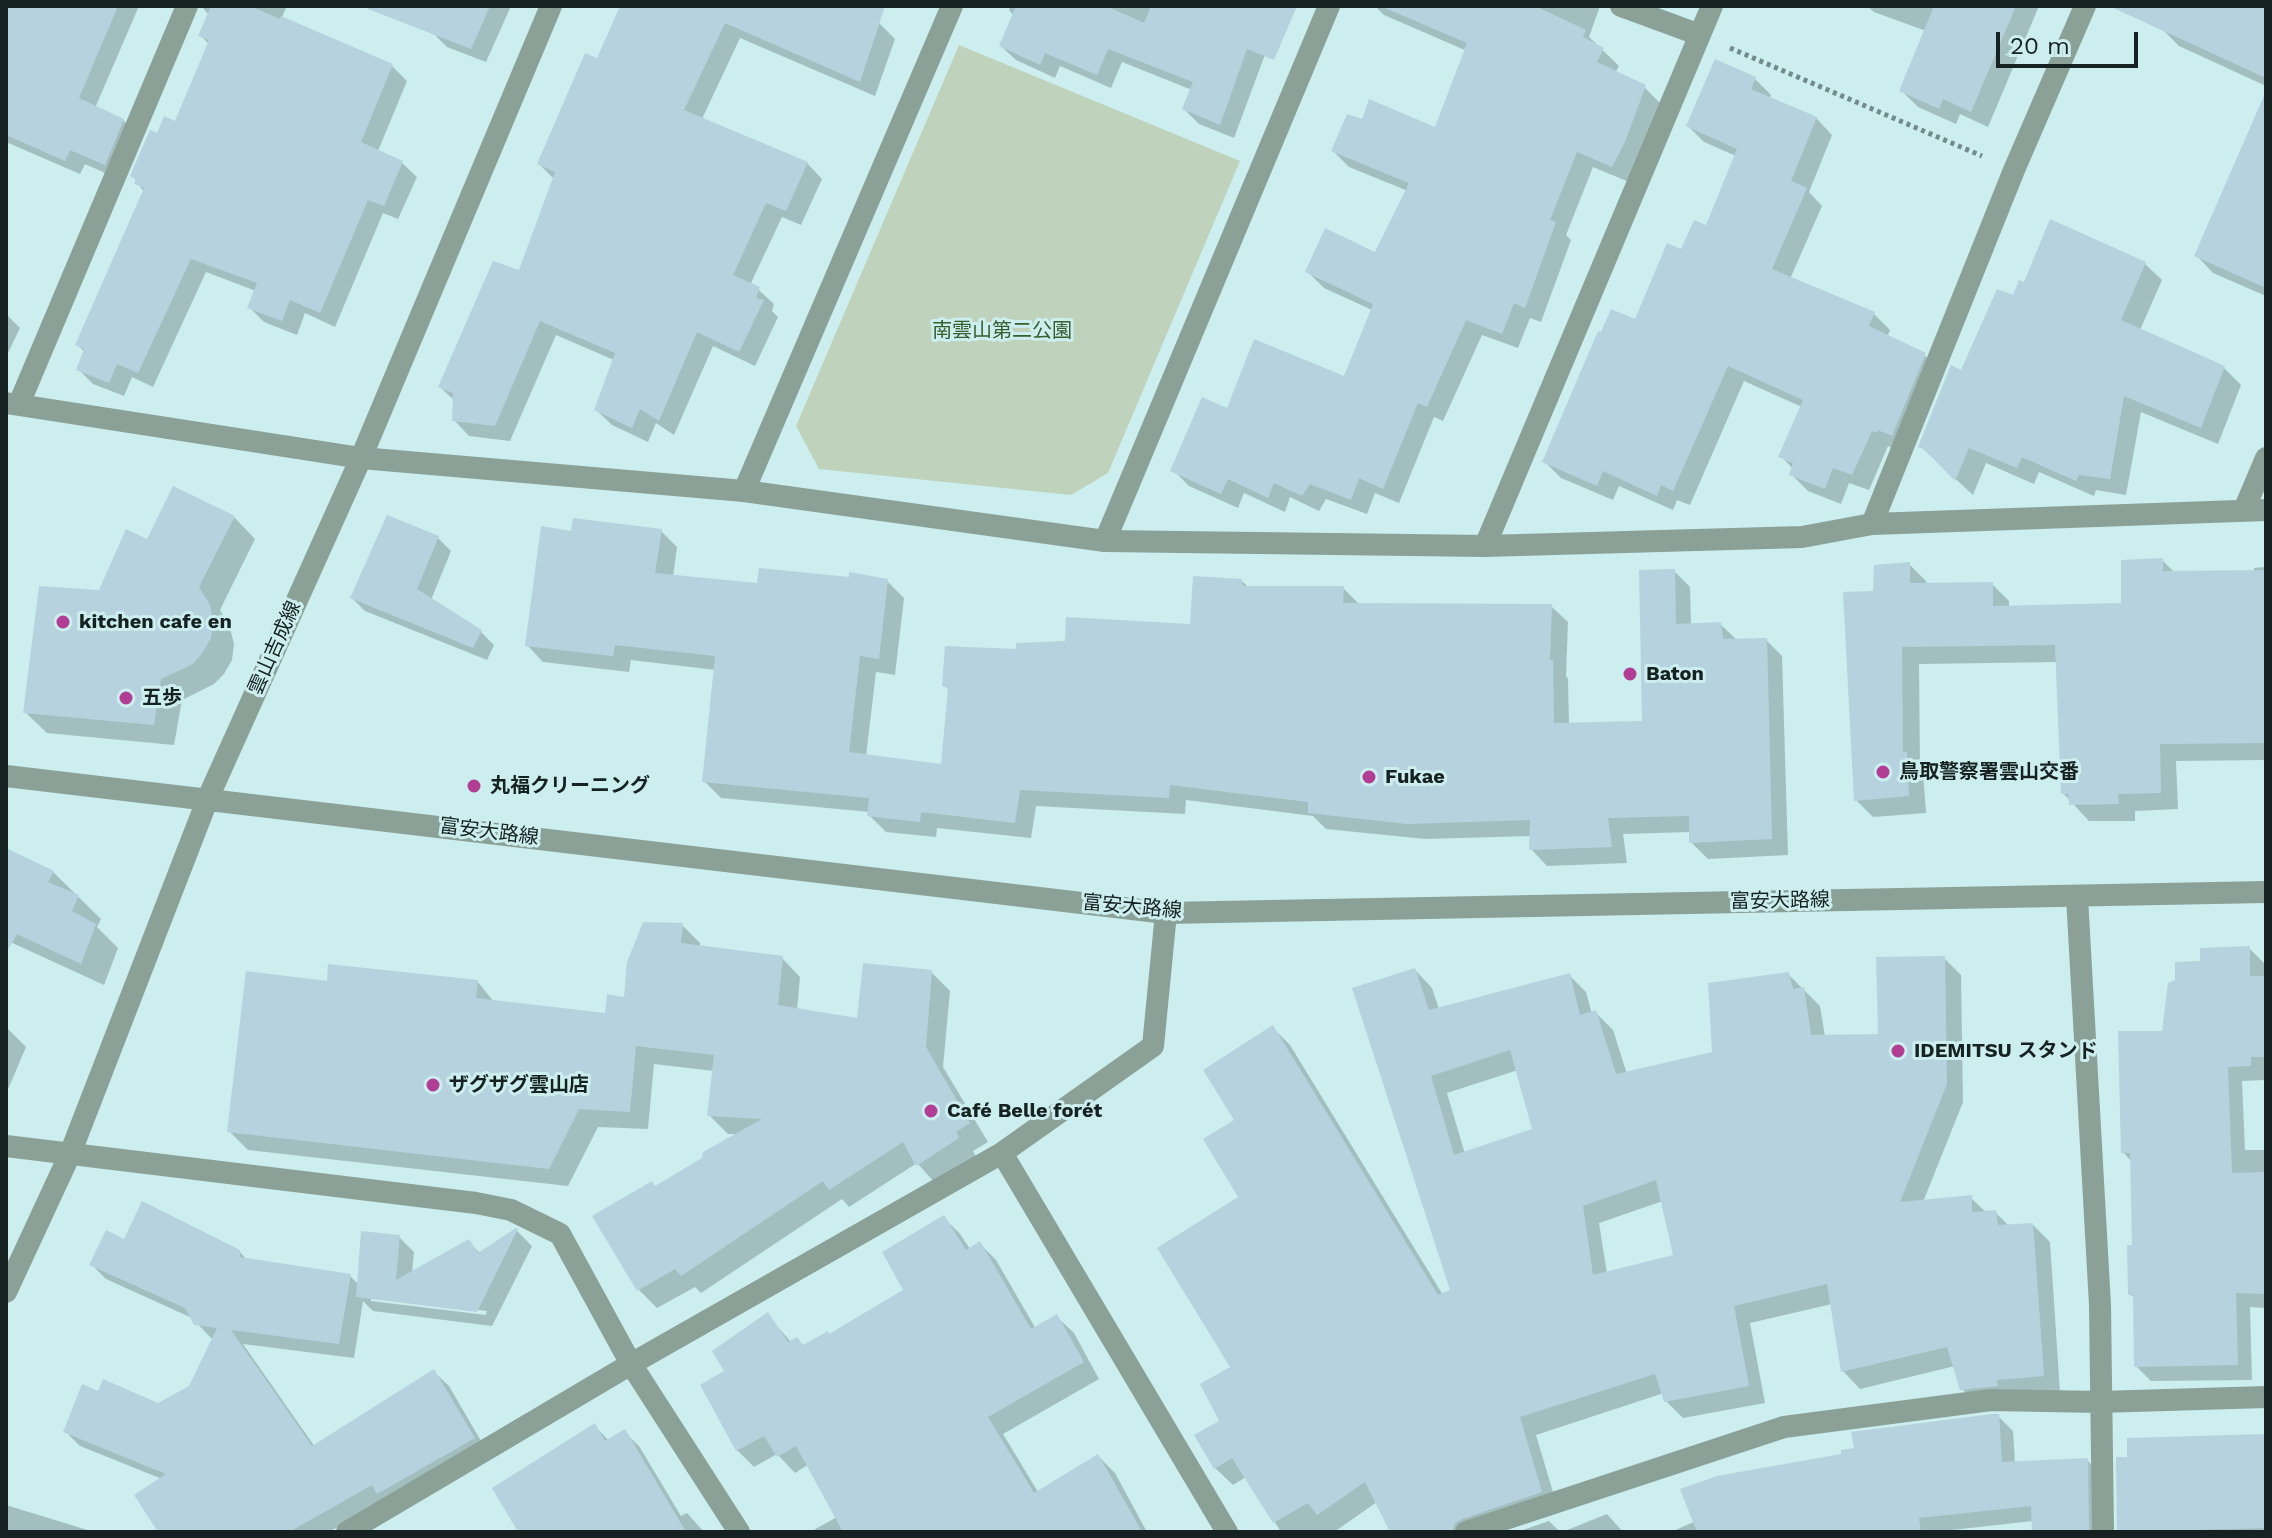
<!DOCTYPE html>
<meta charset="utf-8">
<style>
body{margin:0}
#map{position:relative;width:2272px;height:1538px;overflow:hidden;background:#cee;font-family:"Work Sans",sans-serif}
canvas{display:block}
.frame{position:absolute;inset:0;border:8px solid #162222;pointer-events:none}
.scale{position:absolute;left:1996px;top:32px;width:142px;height:36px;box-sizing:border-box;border:4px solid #162222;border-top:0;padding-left:10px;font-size:24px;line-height:28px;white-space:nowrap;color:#162222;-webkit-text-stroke:6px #cee;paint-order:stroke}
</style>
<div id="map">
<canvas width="2272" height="1538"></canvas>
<div class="frame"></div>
<div class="scale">20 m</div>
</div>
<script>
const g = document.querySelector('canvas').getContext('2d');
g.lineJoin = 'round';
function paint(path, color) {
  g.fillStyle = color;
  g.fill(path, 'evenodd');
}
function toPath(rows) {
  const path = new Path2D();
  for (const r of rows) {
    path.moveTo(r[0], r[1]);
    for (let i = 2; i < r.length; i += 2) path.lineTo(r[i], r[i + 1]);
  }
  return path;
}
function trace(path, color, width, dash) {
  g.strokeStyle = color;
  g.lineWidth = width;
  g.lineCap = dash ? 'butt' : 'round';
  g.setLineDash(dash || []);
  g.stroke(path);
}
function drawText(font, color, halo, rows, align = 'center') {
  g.font = font + ' "Work Sans","Noto Sans JP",sans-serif';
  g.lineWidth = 6;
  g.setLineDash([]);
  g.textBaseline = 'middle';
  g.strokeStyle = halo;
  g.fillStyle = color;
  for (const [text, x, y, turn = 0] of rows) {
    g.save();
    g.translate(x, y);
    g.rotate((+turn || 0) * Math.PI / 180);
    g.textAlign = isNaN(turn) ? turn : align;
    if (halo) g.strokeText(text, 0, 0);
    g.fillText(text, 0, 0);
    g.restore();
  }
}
paint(toPath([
 [959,45,1240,161,1108,473,1071,495,819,469,796,426]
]), '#bfd3bc');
paint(toPath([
 [6,6,139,6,95,108,123,120,138,135,119,179,85,164,80,174,6,142],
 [181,6,287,6,281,19,392,66,407,81,378,151,402,163,417,177,398,219,383,213,335,327,305,313,297,335,264,322,249,307,256,291,206,272,153,387,132,377,124,396,93,384,78,369,85,352,77,345,144,192,133,176,158,136,176,124,209,44,201,36,209,15,201,6,192,11],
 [442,6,511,6,486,62,447,47,432,32],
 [622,6,838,6,879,23,895,39,875,96,740,38,702,119,807,163,822,179,801,225,782,217,751,283,774,304,772,311,778,317,755,366,713,346,674,435,656,423,648,442,612,425,596,410,614,360,556,335,510,441,469,436,454,420,455,401,440,387,520,273,554,179,539,164,598,61],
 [1010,6,1283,6,1234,138,1199,124,1184,109,1192,90,1122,62,1111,88,1060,66,1055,78,1016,60,1001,46,1014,16,1009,10],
 [1375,6,1600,6,1589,37,1619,66,1615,73,1644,87,1660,103,1629,182,1593,167,1566,235,1571,240,1541,322,1530,318,1518,348,1482,335,1443,421,1434,417,1399,503,1375,493,1367,514,1326,499,1319,511,1290,497,1285,512,1244,493,1238,508,1189,486,1173,470,1228,410,1345,379,1372,310,1324,288,1308,272,1376,255,1408,191,1349,167,1333,151,1363,121,1436,130,1467,51,1384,15],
 [1867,6,2039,6,1988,127,1960,114,1956,124,1918,107,1901,90,1926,31,1874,12],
 [2173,6,2266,6,2266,86,2179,46,2162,29],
 [1755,79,1771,95,1770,99,1816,118,1832,135,1809,192,1822,206,1790,279,1874,314,1890,330,1887,337,1924,355,1941,371,1892,448,1888,446,1869,490,1849,483,1841,504,1808,491,1791,474,1793,469,1781,456,1802,407,1744,381,1690,505,1677,500,1673,510,1619,486,1613,500,1561,478,1545,462,1682,251,1707,228,1736,156,1704,142,1688,126],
 [2266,95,2266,296,2213,273,2196,255],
 [2145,264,2162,280,2140,330,2224,368,2241,385,2218,444,2141,412,2126,495,2096,490,2094,496,2039,472,2034,484,1986,463,1973,495,1920,446,1962,373,2025,285],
 [6,314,20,328,6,357],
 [234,517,255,539,220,610,230,628,234,644,232,660,224,674,214,684,182,700,174,745,47,733,25,712,101,592,148,542],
 [661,531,677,547,673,577,758,586,887,581,904,598,895,675,876,672,866,756,943,766,950,691,944,685,1018,651,1191,627,1242,581,1249,588,1343,588,1360,605,1551,606,1568,622,1566,676,1568,679,1569,724,1644,723,1674,571,1690,587,1691,625,1720,624,1737,640,1766,640,1782,656,1788,855,1708,859,1691,842,1691,832,1623,834,1627,863,1547,866,1531,849,1531,836,1425,839,1326,829,1313,816,1186,800,1185,814,1036,806,1031,838,937,828,936,837,886,832,869,815,870,812,721,798,704,781,716,670,631,660,629,672,543,662,527,645,572,534],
 [438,538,451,551,431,600,481,632,494,645,487,660,365,611,352,598],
 [2162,560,2175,573,2254,572,2254,568,2266,567,2266,760,2176,761,2178,809,2135,811,2135,821,2089,821,2063,793,2058,662,1919,664,1920,768,1923,771,1926,813,1873,817,1856,800,1875,593,1909,564,1926,581,1926,585,1992,584,2009,601,2009,607,2123,604],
 [6,850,53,872,101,919,97,927,118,948,104,985,6,940],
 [682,925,700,943,700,948,782,958,800,977,797,1010,859,1021,931,972,950,991,943,1067,988,1142,973,1151,976,1157,936,1184,917,1163,849,1207,842,1199,701,1293,695,1287,657,1308,639,1290,656,1188,704,1159,739,1134,728,1134,709,1115,714,1071,654,1064,648,1129,598,1127,568,1186,248,1150,229,1131,329,983,477,981,495,1003,607,1016,626,999],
 [2249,948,2264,963,2266,978,2265,1080,2242,1081,2245,1150,2266,1150,2266,1308,2250,1307,2252,1380,2151,1381,2136,1366,2135,1299,2130,1294,2134,1247,2132,1162,2123,1152,2163,1033,2202,963],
 [1944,958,1961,975,1963,1102,1923,1202,1971,1198,1987,1213,1995,1212,2009,1226,2033,1225,2050,1242,2060,1392,1979,1406,1962,1389,1955,1366,1860,1389,1843,1371,1832,1304,1750,1323,1765,1403,1683,1418,1666,1401,1664,1393,1536,1435,1558,1509,1468,1532,1392,1532,1377,1502,1334,1532,1281,1532,1246,1477,1233,1485,1215,1468,1233,1368,1240,1198,1236,1121,1273,1028,1290,1045,1443,1295,1452,1291,1415,970,1432,988,1439,1009,1569,975,1586,992,1592,1014,1595,1012,1613,1030,1627,1074,1714,1053,1788,974,1820,1006,1825,1037,1880,1036],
 [1518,1070,1535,1130,1465,1154,1447,1093],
 [1663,1201,1675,1257,1607,1274,1599,1223],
 [6,1027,26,1047,6,1094],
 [943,1217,960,1234,970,1249,979,1243,996,1260,1036,1329,1057,1317,1074,1333,1099,1379,1003,1434,1038,1492,1098,1456,1115,1473,1147,1532,810,1532,837,1517,809,1464,795,1473,777,1454,754,1467,737,1450,727,1371,767,1315,791,1342,804,1347,829,1336,906,1291],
 [516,1230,532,1246,492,1326,373,1311,363,1301,354,1358,243,1344,315,1447,434,1372,449,1386,488,1453,386,1500,329,1532,160,1532,162,1479,80,1446,65,1431,99,1394,158,1405,191,1387,213,1340,192,1318,106,1279,91,1264,125,1242,239,1251,248,1261,350,1276,359,1285,399,1237,414,1252,412,1273,468,1242,481,1254],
 [371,1297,487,1311,486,1315,371,1301],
 [1998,1416,2013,1431,2015,1464,2087,1460,2102,1475,2104,1532,2034,1532,2033,1521,1934,1532,1671,1532,1844,1455],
 [595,1426,609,1441,624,1432,639,1446,681,1516,687,1513,704,1532,519,1532],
 [2266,1437,2266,1532,2117,1532,2118,1459],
 [6,1505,94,1532,6,1532],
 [1607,1514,1623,1532,1562,1532],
 [1549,1521,1560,1532,1517,1532]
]), '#0003');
paint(toPath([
 [6,6,118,6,79,98,124,119,105,165,70,150,65,161,6,135],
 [211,6,250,6,280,19,281,16,393,64,361,142,403,161,384,206,368,200,320,313,290,300,282,321,247,308,257,283,191,259,138,373,117,364,109,383,76,370,84,349,75,345,144,188,134,184,136,179,130,176,150,130,157,133,164,116,175,121,209,40,198,36],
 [368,6,490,6,471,49,368,9],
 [620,6,885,6,860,82,725,23,684,110,808,162,786,211,766,203,733,275,760,287,756,298,764,300,739,352,697,332,659,421,640,409,632,428,594,410,615,353,540,321,495,426,452,421,453,393,438,387,493,261,519,270,555,172,537,164,585,53,597,58],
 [1016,6,1106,6,1144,23,1151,6,1297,6,1274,60,1247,49,1220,125,1182,109,1193,82,1108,49,1097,75,1045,53,1040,65,999,46],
 [1380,6,1535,6,1586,30,1583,37,1604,48,1597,62,1646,85,1625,142,1612,167,1577,152,1550,220,1556,222,1525,308,1514,303,1502,334,1466,320,1427,407,1418,403,1383,489,1359,478,1351,500,1310,484,1302,496,1274,483,1268,498,1228,479,1221,494,1170,471,1202,397,1227,408,1254,339,1344,376,1373,304,1305,272,1325,228,1375,252,1409,183,1331,151,1347,114,1362,119,1369,99,1435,127,1467,43],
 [1934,6,2016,6,1971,112,1943,99,1939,109,1899,91],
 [2109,6,2266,6,2266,78],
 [1715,59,1756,77,1751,89,1817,117,1791,181,1807,188,1772,269,1875,312,1869,326,1926,353,1892,436,1878,430,1876,433,1872,431,1852,475,1833,468,1825,489,1789,475,1793,463,1778,457,1803,400,1728,366,1673,491,1661,485,1657,496,1603,471,1597,486,1542,462,1598,331,1601,332,1611,309,1635,319,1667,243,1681,249,1694,220,1706,225,1737,149,1686,126],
 [2266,91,2266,288,2194,256],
 [2050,219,2146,262,2121,320,2225,366,2201,428,2124,396,2110,479,2079,475,2076,481,2022,457,2017,468,1969,448,1955,481,1925,450,1918,447,1951,365,1961,370,1997,289,2013,295,2019,280,2024,282],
 [173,486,235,516,199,587,210,605,213,621,211,638,203,652,193,664,161,679,154,725,23,713,39,586,99,590,126,529,147,539],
 [387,515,439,536,417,589,482,630,473,648,350,598],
 [573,518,662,529,655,573,757,583,759,568,849,577,849,572,888,579,879,659,860,656,849,752,941,764,948,688,942,686,945,646,1016,649,1016,643,1065,641,1066,617,1190,624,1193,576,1242,579,1243,586,1344,586,1343,603,1552,604,1550,660,1553,660,1554,723,1642,721,1639,570,1675,569,1676,624,1721,622,1723,639,1767,638,1772,839,1689,843,1689,816,1608,818,1612,847,1529,850,1530,820,1407,824,1308,813,1308,802,1170,785,1169,798,1020,790,1015,823,921,812,920,822,867,816,869,798,702,782,715,656,615,645,613,656,525,646,541,526,571,531],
 [2163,558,2163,571,2266,570,2266,743,2160,744,2161,793,2118,794,2119,804,2069,805,2068,794,2061,794,2055,645,1902,647,1903,752,1907,752,1909,796,1854,801,1843,592,1873,591,1874,565,1910,562,1910,583,1993,582,1993,606,2121,603,2121,560],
 [6,848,54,871,48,882,79,895,72,911,96,924,81,964,17,934,6,953],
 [643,922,683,923,681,943,783,956,778,1005,857,1018,863,963,932,970,926,1047,970,1123,956,1132,959,1138,916,1166,903,1142,829,1190,823,1181,681,1276,675,1269,637,1291,592,1216,652,1181,655,1186,702,1158,703,1152,762,1119,707,1116,714,1055,636,1046,630,1112,579,1109,549,1169,227,1132,246,971,327,981,328,964,478,980,476,998,605,1013,607,994,624,997,627,962],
 [2250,946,2250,976,2266,976,2266,1057,2251,1057,2251,1066,2228,1067,2232,1173,2266,1172,2266,1294,2236,1293,2238,1365,2134,1367,2133,1295,2128,1295,2127,1245,2132,1245,2130,1153,2121,1153,2118,1031,2162,1031,2168,983,2175,980,2175,962,2200,961,2200,948],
 [1945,956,1947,1084,1900,1202,1972,1195,1972,1212,1996,1210,1998,1225,2033,1223,2044,1376,1997,1380,1998,1386,1960,1390,1947,1347,1841,1372,1827,1284,1734,1306,1749,1386,1664,1402,1655,1374,1520,1417,1542,1492,1462,1519,1455,1523,1452,1532,1390,1532,1365,1482,1317,1515,1308,1503,1273,1523,1232,1458,1214,1469,1194,1435,1219,1421,1200,1384,1230,1367,1157,1248,1238,1197,1203,1139,1234,1120,1203,1070,1273,1025,1438,1295,1450,1290,1352,988,1415,968,1429,1010,1570,973,1580,1015,1596,1010,1616,1074,1712,1052,1708,983,1789,972,1793,989,1804,987,1811,1035,1878,1034,1876,957],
 [1510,1050,1532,1129,1454,1155,1431,1076],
 [1656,1180,1673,1255,1593,1275,1583,1206],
 [142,1201,240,1250,240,1257,351,1274,339,1344,231,1330,312,1446,434,1369,475,1438,377,1494,372,1485,289,1532,158,1532,134,1495,166,1474,63,1432,82,1384,98,1391,103,1379,158,1403,189,1386,217,1328,194,1325,185,1308,89,1265,106,1230,124,1239],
 [944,1215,966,1250,980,1241,1031,1329,1057,1314,1084,1362,988,1417,1034,1493,1098,1454,1142,1532,843,1532,796,1446,777,1457,764,1436,736,1451,700,1385,724,1371,712,1351,768,1312,788,1342,797,1337,803,1345,828,1331,829,1334,903,1290,882,1252],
 [516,1228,518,1229,477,1312,356,1297,361,1231,400,1235,396,1280,469,1239,478,1253],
 [1992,1414,1999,1414,2002,1462,2088,1458,2089,1532,2032,1532,2031,1506,1919,1518,1921,1532,1697,1532,1680,1489,1717,1476,1841,1454,1841,1450,1854,1448,1851,1432],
 [595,1423,605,1441,625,1429,686,1532,518,1532,492,1488],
 [2266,1434,2266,1528,2117,1532,2116,1457,2127,1457,2127,1438]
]), '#b6d2df');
trace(toPath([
 [1730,48,1982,156]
]), '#738a8a', 5, [4, 4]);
trace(toPath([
 [1872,524,2014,170,2085,6]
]), '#8ba198', 22);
trace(toPath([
 [1621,6,1700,35],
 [19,404,187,6],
 [744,491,952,6],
 [2244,510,2266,458],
 [1105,541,1329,6],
 [1485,546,1712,6],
 [2077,897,2100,1305,2103,1532],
 [6,1146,476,1203,511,1210,560,1234,631,1364,739,1532],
 [1002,1153,1227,1532],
 [347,1532,631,1364,1002,1153,1153,1046,1166,913],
 [1466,1532,1784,1427,1991,1400,2100,1402,2266,1397]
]), '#8ba198', 22);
trace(toPath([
 [6,403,361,458,744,491,1105,541,1485,546,1802,537,1872,524,2266,510],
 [6,776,1166,913,2266,892],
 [6,1292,70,1154,208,798,361,458,551,6]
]), '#8ba198', 22);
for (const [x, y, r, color] of [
 [63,622,8,"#b23d95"],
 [1630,674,8,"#b23d95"],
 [126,698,8,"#b23d95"],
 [1883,772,8,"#b23d95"],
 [1369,777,8,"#b23d95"],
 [474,786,8,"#b23d95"],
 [1898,1051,8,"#b23d95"],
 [433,1085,8,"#b23d95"],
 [931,1111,8,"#b23d95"]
]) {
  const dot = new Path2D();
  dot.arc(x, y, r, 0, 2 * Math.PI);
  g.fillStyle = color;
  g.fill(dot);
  trace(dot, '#cee', 3);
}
drawText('20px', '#35602f', '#cee', [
 ["南雲山第二公園",1002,331]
]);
drawText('bold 20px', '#162222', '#cee', [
 ["kitchen cafe en",79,622],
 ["Baton",1646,674],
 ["五歩",142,698],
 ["鳥取警察署雲山交番",1899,772],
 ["Fukae",1385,777],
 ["丸福クリーニング",490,786],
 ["IDEMITSU スタンド",1914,1051],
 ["ザグザグ雲山店",449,1085],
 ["Café Belle forét",947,1111]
], 'left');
drawText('20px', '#162222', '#cee', [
 ["雲山吉成線",275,648,-66],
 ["富安大路線",489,832,7],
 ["富安大路線",1780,901,-1],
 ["富安大路線",1132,907,5]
]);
</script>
